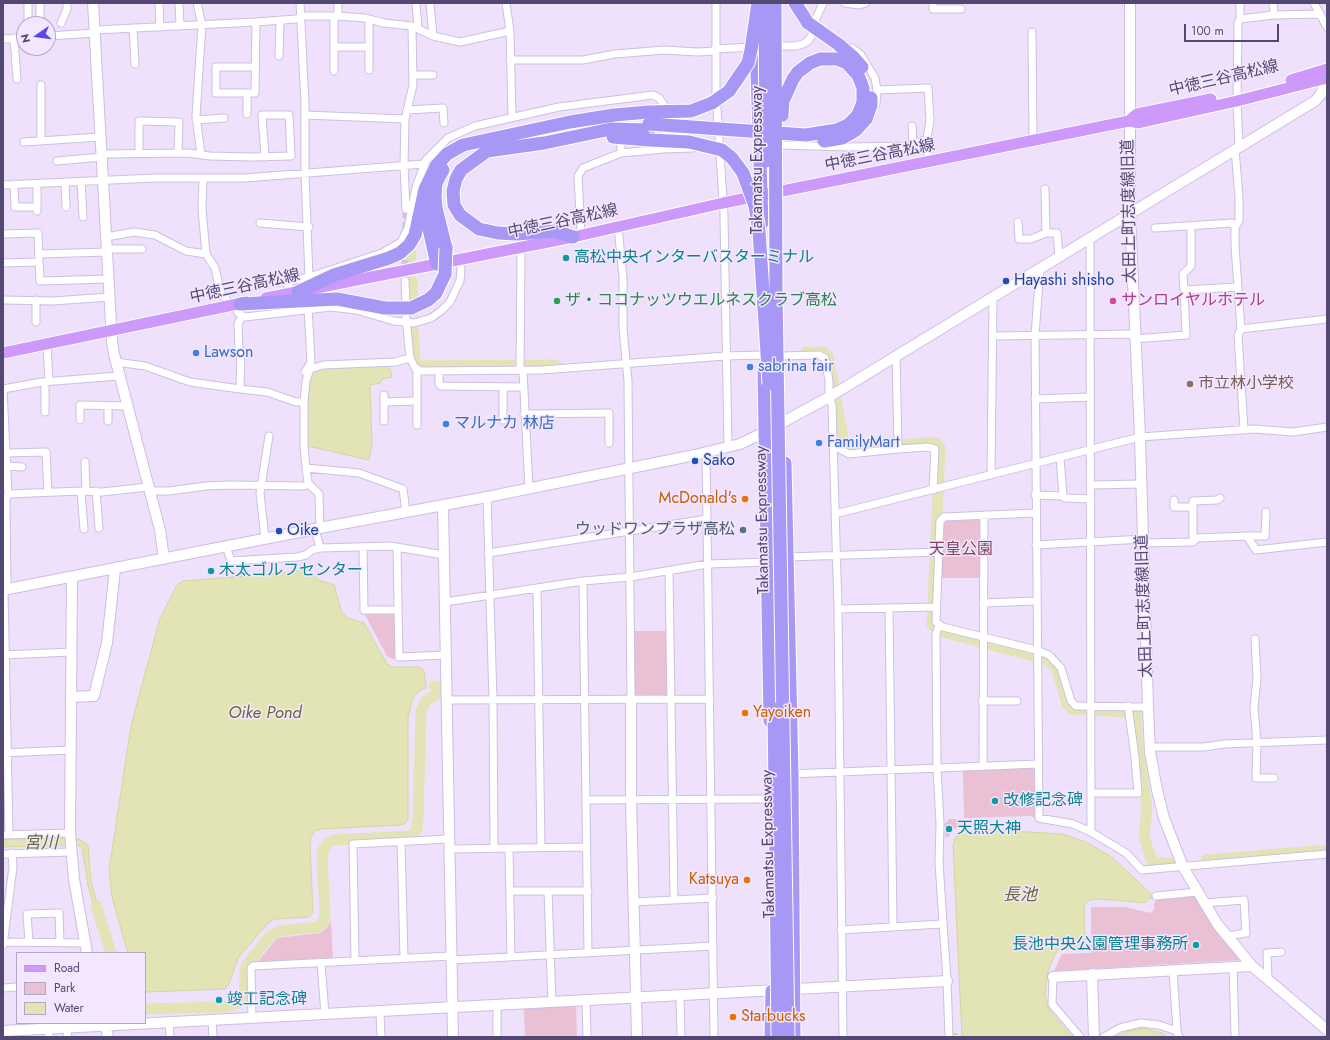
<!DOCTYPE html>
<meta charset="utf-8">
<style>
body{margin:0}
#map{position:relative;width:1330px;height:1040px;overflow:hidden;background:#efe1fc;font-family:Jost,sans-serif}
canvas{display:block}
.frame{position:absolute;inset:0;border:4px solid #534872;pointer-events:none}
.legend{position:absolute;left:16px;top:952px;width:130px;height:72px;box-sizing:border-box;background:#f3e6ff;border:1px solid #b3a7c7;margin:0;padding:5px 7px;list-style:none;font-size:12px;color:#534872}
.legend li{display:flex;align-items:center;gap:8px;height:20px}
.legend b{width:20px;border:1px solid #b3a7c7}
.north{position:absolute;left:16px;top:16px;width:40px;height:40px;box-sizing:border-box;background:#f3e6ff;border:1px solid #b3a7c7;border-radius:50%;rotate:257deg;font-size:11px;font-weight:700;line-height:16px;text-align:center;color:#534872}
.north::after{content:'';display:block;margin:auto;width:14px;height:18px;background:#5b47e5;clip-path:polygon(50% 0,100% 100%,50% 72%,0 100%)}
.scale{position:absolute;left:1184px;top:24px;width:95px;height:18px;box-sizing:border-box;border:2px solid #534872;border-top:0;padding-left:5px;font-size:12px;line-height:14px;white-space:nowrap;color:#534872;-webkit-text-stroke:3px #f3e6ff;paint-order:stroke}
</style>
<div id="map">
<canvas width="1330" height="1040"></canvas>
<div class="frame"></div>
<ul class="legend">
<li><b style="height:5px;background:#cd99fa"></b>Road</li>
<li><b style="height:11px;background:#e9c0d4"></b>Park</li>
<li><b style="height:11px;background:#e2e4b6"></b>Water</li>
</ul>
<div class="north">N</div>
<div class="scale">100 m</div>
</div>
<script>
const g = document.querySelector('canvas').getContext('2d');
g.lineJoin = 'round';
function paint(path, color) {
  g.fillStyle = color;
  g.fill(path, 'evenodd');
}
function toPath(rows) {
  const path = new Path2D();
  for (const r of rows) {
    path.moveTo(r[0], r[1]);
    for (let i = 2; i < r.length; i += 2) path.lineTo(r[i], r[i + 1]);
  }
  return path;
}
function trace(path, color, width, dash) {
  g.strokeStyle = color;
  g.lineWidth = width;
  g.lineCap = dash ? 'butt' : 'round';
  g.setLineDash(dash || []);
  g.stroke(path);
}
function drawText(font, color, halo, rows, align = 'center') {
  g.font = font + ' Jost,"Noto Sans JP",sans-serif';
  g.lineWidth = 3;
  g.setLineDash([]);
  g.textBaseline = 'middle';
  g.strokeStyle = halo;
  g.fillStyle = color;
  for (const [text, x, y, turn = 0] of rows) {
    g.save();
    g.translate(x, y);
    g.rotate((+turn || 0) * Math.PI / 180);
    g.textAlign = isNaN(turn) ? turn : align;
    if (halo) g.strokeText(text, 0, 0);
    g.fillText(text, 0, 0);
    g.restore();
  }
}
paint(toPath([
 [979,518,981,520,980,578,941,578,944,522,948,520],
 [393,612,395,614,396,658,393,659,387,656,364,613],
 [634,631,666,631,667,695,634,695],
 [1032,767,1035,771,1035,818,1030,816,964,818,963,771],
 [949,819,962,819,963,826,952,830,949,837,945,837,944,825],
 [1193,894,1217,931,1240,959,1239,960,1054,971,1062,954,1091,953,1091,907,1126,907,1150,913,1154,910,1154,904,1158,898],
 [331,920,333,961,256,964,277,938,320,933,327,928],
 [576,1005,577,1037,525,1037,524,1008]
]), '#e9c0d4');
const water = toPath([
 [389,365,392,377,382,379,380,383,370,385,372,444,369,460,308,446,307,420,309,388,310,376,313,370,317,369,389,365],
 [309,569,318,580,334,585,342,613,348,618,364,623,387,664,392,667,420,667,424,671,426,688,420,690,413,698,408,717,408,820,404,824,399,825,321,829,315,831,311,837,310,844,313,913,309,917,274,919,269,922,238,958,229,984,225,989,147,992,145,991,145,953,128,953,112,897,109,870,131,726,160,618,177,585,183,581,283,573,309,569],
 [995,830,1062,834,1086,842,1112,857,1152,895,1152,898,1149,898,1145,903,1115,900,1094,899,1087,901,1084,907,1085,946,1063,948,1058,950,1055,954,1047,974,1045,996,1049,1010,1072,1037,962,1037,953,844,957,835,961,832,995,830],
 [62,838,79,839,88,845,91,882,102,919,98,920,88,885,82,847,76,845,3,847,3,839,62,838],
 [1143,1028,1162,1033,1167,1037,1116,1037,1129,1031,1143,1028]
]);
paint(water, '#e2e4b6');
trace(water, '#d3d69c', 1);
trace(toPath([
 [954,1034,957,1034]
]), '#d3d69c', 2);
trace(toPath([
 [411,257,411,252],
 [412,281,412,299],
 [413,331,415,359,416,364,421,366,556,365],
 [806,352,823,352,828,356,844,443,847,449,851,450,933,442,937,444,940,448,932,625,943,632,1048,660,1057,669,1067,704,1072,709,1126,712,1136,714,1137,739,1147,809,1144,837,1152,861,1156,863,1176,863],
 [1206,860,1327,850],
 [96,905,111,953],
 [145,1009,224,1007,236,1004,242,999,245,991,245,970,247,965,270,936,279,931,317,927,323,923,325,914,322,857,324,848,329,842,335,840,409,836,414,834,417,829,418,820,421,711,426,701,439,693,439,687,434,686]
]), '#e2e4b6', 11);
trace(toPath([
 [406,229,406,209],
 [405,260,405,274]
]), '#d0c2e0', 7, [7, 3.5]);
const street = toPath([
 [28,3,28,24],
 [40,3,40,20],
 [159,3,160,27],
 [179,3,180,26],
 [197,3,202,25,196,116,201,155],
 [300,3,305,104,305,174,309,278],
 [338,3,338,16],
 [416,3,418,28],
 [430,3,433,36],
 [506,3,510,31,512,117],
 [716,3,716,93,724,215,728,447],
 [845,3,859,5,866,3],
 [933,3,933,9,961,9],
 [1314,3,1327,27],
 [1274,15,1320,14],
 [334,16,334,71],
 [1240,19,1274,15,1273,3],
 [61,23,67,9,67,3],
 [133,28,135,64],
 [95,30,256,22,296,19,304,16,337,16,365,18,384,23,412,26,433,36,460,42,510,31],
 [1032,32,1033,141],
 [48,36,95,33],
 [14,38,17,79],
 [3,39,24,38],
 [773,46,795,46,803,44,808,41,812,35,815,21,823,3],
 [334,47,369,47],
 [852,48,861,55,875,78,877,90,876,104],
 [715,49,754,47],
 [279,56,280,20],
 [510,60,583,60,615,54,664,50,698,52,715,51],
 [255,67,216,67,216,93,255,93,256,22],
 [369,70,369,19],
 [413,75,433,75],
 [877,90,928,88,930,120,927,139,929,163],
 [247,93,247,114],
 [407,110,443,108,444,123],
 [305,115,405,119],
 [196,120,224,118],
 [912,126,913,144],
 [41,141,41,85],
 [24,142,100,137],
 [621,145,621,153],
 [779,145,850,147,909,146,927,139],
 [1239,147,1237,101,1238,23,1240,19,1240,3],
 [1235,149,1239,197,1239,221,1235,227],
 [139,153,139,121,179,122,178,153],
 [101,154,188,153,210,156,251,157,291,156,289,115,262,115,265,157],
 [57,161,102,157],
 [203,178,202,209,206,254],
 [81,182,83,217],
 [65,183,66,207],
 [14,184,15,207,37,207],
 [37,184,37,211],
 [3,185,155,178,245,178,423,164],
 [1045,189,1046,233],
 [406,209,404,165,405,119,413,85,412,26],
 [1018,222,1019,239,1031,239,1046,233,1057,233,1059,257],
 [260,223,309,227],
 [618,227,623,277,623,329,628,381,631,699],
 [1155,228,1232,223,1235,227,1235,246,1241,329,1238,336,1244,430],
 [3,234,38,233,39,262,3,263],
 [581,235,578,176,583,168,621,153,664,149],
 [106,237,134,232,155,235,186,251,206,254,215,268,221,295,226,298,228,306],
 [1090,239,1091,832],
 [518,248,521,256,520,370],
 [107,249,142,249],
 [39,254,107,252],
 [39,262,40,281,109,279],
 [1040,269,1035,335,1039,818,1073,824,1091,832,1126,853,1142,870,1327,854],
 [405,281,406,303],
 [1184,290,1183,274,1191,266,1191,227],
 [289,294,288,285,291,281,309,277,382,253,401,242,408,228,416,187,426,160,448,138,475,126,559,107,653,95,659,98,664,105,664,149,693,148],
 [3,300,53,301,109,297],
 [36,300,36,322],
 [234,305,238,313,245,317,331,307,356,310,394,321,414,323,431,318,441,311,450,302,460,281,461,270,459,260],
 [242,316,238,324,239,349,241,352,240,389,267,392,296,402,304,402],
 [406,318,410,358,415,368,421,371,542,370,725,356,764,355],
 [1241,329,1327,319],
 [993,336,1134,334],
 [1134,339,1186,335,1184,290,1238,287],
 [47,344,49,381],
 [896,355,898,449,927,447,935,449,933,490],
 [782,356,819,355,825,358,829,381,829,397,832,405,838,609,843,1037],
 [116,362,145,366,190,382,240,389],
 [439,371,439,384,441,386,522,387],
 [523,371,529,489],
 [305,372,311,362,308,306],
 [3,389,8,494,6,500,7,582,4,590,9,835],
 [3,389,42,382,119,376],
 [384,395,384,421],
 [1035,399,1090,397],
 [384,402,416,401],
 [108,407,108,421],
 [45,412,45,382],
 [524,414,609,413,609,443],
 [80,420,80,405,127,406],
 [503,420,503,387],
 [417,425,417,370],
 [834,446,849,454,898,449],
 [706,452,714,1037],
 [6,453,46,452,48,492],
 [1060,457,1063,496,1065,498,1091,499],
 [85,462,86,491],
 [7,466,22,467],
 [306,468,304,447,304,402,306,381,310,369,323,365,395,362,410,358],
 [991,475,993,296],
 [1091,485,1141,484],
 [81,491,84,529],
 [96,491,99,528],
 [149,491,169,491,206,486,229,485,304,486,307,485,308,483],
 [8,494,81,491,102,492,148,487],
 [1035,495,1063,496],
 [487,497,493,700,494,848],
 [1174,500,1174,507,1193,507],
 [1035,513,944,517,940,521,936,622,943,627,1036,650,1049,655,1061,668,1071,701,1076,706,1148,707],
 [835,514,1140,437,1254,429,1293,432,1327,427],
 [320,528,319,494,308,483,306,468,359,473,403,489,406,512],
 [315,529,320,548],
 [1247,536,1265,536,1266,512],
 [265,539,260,493,269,436],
 [1193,542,1193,501,1217,500,1220,498],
 [1143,543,1193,542,1197,538,1247,536,1256,550,1327,542],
 [1036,545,1143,539],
 [226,546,231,561,297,557,306,555,312,550,320,548,390,546,444,555],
 [363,547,364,610,398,610],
 [397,547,399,657,446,655],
 [488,553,707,519],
 [788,557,939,552],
 [669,571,674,900],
 [583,581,588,953],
 [537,588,541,847],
 [445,602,583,581,630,577,708,564,768,562],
 [983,603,1036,601],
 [889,608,893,926],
 [838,609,936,607],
 [939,625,936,634,937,768,940,824,939,863,947,981,949,1037],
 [1255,639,1257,678,1254,708,1257,742,1256,778,1274,778],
 [3,655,71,652],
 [447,700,710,699],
 [982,701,1017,701],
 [1150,747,1204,747,1224,744,1327,740],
 [3,753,70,750],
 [983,766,984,515],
 [790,774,1038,764],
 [1092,793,1138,793,1135,757,1128,706],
 [586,800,771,799],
 [3,835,70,833],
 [401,841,404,958],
 [509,848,511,957],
 [449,849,587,847],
 [3,854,71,852],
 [510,891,588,891],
 [548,891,552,1002],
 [1156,896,1197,892],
 [634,902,713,898],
 [1204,903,1244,900,1246,933,1228,936],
 [841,930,942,924],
 [4,942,85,943],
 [29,942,27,914,59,913,60,942],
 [3,945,13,867,12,853],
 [452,960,713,946],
 [355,961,353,844,449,839],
 [321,963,325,1014],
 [1233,967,1235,1037],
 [1173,970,1177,1031,1179,1037],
 [1053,977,1052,1004,1080,1037],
 [1268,981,1267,953,1281,952],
 [3,988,17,987],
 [680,996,681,1037],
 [586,1000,587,1037],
 [497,1005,497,1037],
 [380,1012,381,1037],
 [252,1018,251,968,253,966,451,956],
 [212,1020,213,1037],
 [169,1022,170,1037],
 [48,1028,49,1037],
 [66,1028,68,1037],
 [1104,1037,1120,1028,1141,1023,1159,1025,1177,1031]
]);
const secondary = toPath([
 [93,3,112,341,114,354,160,530,164,559],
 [1130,3,1130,215,1140,437,1148,707,1150,752,1157,790,1164,818,1183,867,1218,925,1252,966,1327,1030],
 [443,506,453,1037],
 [72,577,70,833,74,879,87,953],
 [3,590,325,527,487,497,695,455,740,444,765,432,829,397,1315,101,1321,94,1327,77],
 [71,697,94,696,107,643,115,569],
 [631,699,631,800,637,1037],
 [1092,974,1094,1037],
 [1053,977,1252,966],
 [105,1023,108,1037],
 [3,1031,947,981]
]);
const primary = toPath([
 [1291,80,1327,69],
 [1129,121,1137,114,1211,99],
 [266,298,573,237,723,203,1129,121,1138,123,1237,101,1327,78],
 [3,353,247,302]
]);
const highway = toPath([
 [795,3,808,23],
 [756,41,762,223],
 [613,137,649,140],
 [443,170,436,183,435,196,436,208,446,248],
 [423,203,437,264],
 [573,237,555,231,517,234,498,233,479,229,460,215,454,205,453,191,456,179,461,170,487,151,544,143,611,129,649,130],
 [298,292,334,275,389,258,400,253,409,245,415,235,425,189,436,166,447,154,463,145,570,122,614,115,649,112],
 [240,304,337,299,385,308,411,308,428,300,436,293,445,274],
 [764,371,770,721],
 [785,463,792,774,794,1037],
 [771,1037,772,991]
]);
trace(street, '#ccc0e2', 9);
trace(secondary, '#ccbde6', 12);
trace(primary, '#fff', 13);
trace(highway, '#fff', 15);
trace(street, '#fff', 7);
trace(secondary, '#fff', 10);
trace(primary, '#cd99fa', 11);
trace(highway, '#a798f6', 13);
const highwayBridge = toPath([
 [765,3,766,161],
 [775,3,776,292,788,1037],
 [808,23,838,44,854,58,862,67],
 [649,112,691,111,712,103,729,91,748,63,751,50,758,3],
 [649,124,806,135,837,130,848,125,858,115,863,102,863,88,858,75,847,63,837,59,820,59,810,63,798,72,793,79,783,101,782,115],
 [649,140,689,142,722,150,732,158,743,173,755,206,759,231,769,384],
 [824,141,842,138,856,130,866,119,871,105,871,98],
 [445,274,446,248],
 [774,709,778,1037]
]);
trace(highwayBridge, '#fff', 15, []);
trace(highwayBridge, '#a798f6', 13);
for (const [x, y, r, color] of [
 [566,258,4,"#0f9aa8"],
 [1006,281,4,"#1a4fb4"],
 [557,301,4,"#2e9e5b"],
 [1113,301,4,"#d1479c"],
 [196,353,4,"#3f7fe0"],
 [750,367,4,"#3f7fe0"],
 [1190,384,4,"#8d6e63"],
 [446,424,4,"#3f7fe0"],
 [819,443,4,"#3f7fe0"],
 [695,461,4,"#1a4fb4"],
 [745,499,4,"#e8710a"],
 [743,530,4,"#5c6f8a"],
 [279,531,4,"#1a4fb4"],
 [211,571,4,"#0f9aa8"],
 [745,713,4,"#e8710a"],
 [995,801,4,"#0f9aa8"],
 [949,829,4,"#0f9aa8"],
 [747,880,4,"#e8710a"],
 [1196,945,4,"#0f9aa8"],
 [219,1000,4,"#0f9aa8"],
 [733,1017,4,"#e8710a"]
]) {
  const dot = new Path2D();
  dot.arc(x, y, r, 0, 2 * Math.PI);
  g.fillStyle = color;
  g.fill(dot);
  trace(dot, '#f3e6ff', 1.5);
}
drawText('16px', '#534872', '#f3e6ff', [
 ["中徳三谷高松線",1224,79,-13],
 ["中徳三谷高松線",880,156,-11],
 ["Takamatsu Expressway",758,160,-90],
 ["太田上町志度線旧道",1130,211,-91],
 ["中徳三谷高松線",563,222,-12],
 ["中徳三谷高松線",245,287,-12],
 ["Takamatsu Expressway",763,520,-91],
 ["太田上町志度線旧道",1145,606,-92],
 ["Takamatsu Expressway",769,844,-91]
]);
drawText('16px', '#0d838f', '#f3e6ff', [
 ["高松中央インターバスターミナル",574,258],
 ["木太ゴルフセンター",219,571],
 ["改修記念碑",1003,801],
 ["天照大神",957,829],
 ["長池中央公園管理事務所",1188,945,"right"],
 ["竣工記念碑",227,1000]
], 'left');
drawText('16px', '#164399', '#f3e6ff', [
 ["Hayashi shisho",1014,281],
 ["Sako",703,461],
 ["Oike",287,531]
], 'left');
drawText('16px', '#27864d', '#f3e6ff', [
 ["ザ・ココナッツウエルネスクラブ高松",565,301]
], 'left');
drawText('16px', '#b23c85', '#f3e6ff', [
 ["サンロイヤルホテル",1121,301]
], 'left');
drawText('16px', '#366cbe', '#f3e6ff', [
 ["Lawson",204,353],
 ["sabrina fair",758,367],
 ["マルナカ 林店",454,424],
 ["FamilyMart",827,443]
], 'left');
drawText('16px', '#785e54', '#f3e6ff', [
 ["市立林小学校",1198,384]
], 'left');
drawText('16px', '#c56008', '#f3e6ff', [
 ["McDonald's",737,499],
 ["Yayoiken",753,713,"left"],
 ["Katsuya",739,880],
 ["Starbucks",741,1017,"left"]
], 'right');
drawText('16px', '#4e5e75', '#f3e6ff', [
 ["ウッドワンプラザ高松",735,530]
], 'right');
drawText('16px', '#84465e', '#f3e6ff', [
 ["天皇公園",961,550]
]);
drawText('italic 17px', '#676a37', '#f3e6ff', [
 ["Oike Pond",265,714],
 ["宮川",41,844],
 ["長池",1020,896]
]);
</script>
